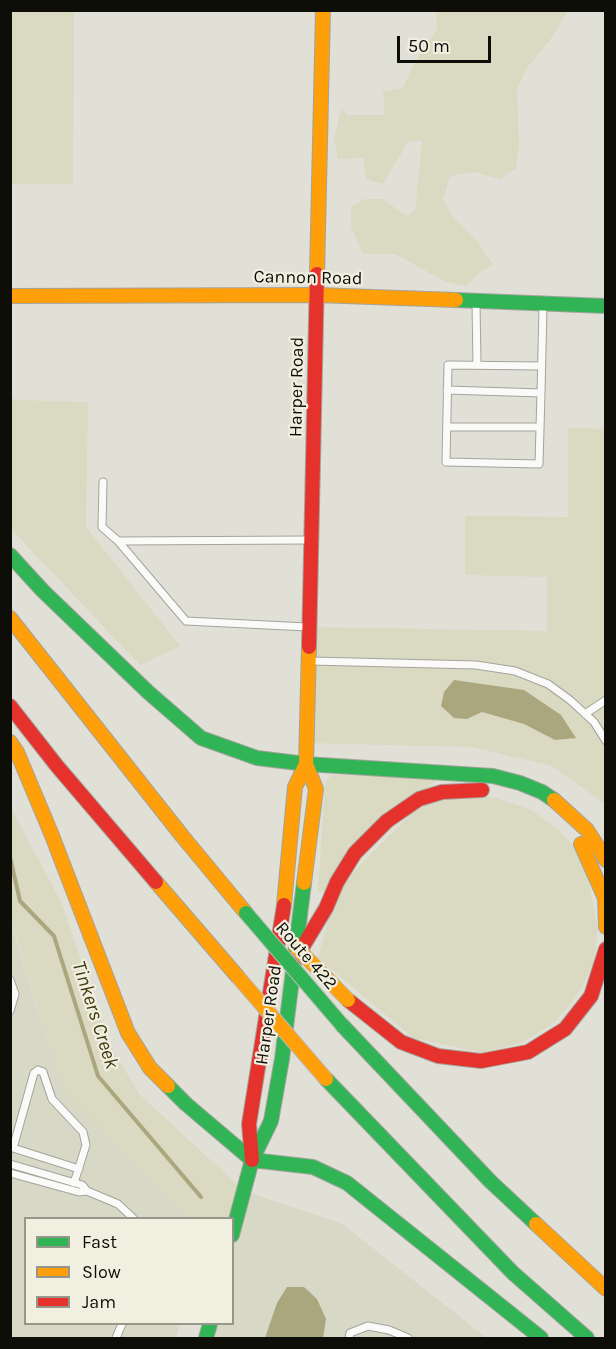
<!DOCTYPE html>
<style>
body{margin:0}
#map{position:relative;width:616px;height:1349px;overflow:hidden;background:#e0e0d7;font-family:Karla,sans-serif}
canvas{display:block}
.frame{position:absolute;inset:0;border:12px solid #0e0e08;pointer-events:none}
.legend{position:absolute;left:24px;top:1217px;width:210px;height:108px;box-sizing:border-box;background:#f1f0e0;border:2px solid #96968a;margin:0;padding:8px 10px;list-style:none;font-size:18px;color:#0e0e08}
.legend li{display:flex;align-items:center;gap:12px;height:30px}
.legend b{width:30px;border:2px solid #96968a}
.scale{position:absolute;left:397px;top:36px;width:94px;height:27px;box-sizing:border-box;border:3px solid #0e0e08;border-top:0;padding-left:8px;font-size:18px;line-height:21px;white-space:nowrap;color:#0e0e08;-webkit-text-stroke:4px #f1f0e0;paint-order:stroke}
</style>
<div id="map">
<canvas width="616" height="1349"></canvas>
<div class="frame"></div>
<ul class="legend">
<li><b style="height:8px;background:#30b455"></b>Fast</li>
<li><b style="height:8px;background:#ff9f0a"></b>Slow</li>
<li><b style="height:8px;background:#e5322d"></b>Jam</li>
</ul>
<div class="scale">50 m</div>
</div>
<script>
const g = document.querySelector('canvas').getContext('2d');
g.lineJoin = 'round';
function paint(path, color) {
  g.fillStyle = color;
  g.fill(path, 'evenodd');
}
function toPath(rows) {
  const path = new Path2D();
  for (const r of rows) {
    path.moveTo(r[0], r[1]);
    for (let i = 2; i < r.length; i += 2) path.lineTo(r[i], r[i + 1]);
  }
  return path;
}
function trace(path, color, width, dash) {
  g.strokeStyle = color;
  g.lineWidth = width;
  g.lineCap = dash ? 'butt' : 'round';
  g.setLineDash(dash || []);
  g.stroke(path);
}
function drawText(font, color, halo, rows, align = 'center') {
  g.font = font + ' Karla,sans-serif';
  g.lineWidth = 4.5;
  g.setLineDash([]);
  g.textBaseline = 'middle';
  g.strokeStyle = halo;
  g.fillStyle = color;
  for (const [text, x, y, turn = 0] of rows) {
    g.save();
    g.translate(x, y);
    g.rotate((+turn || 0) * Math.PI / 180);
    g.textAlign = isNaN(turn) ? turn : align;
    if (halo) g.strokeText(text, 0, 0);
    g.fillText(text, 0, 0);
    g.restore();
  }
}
paint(toPath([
 [10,921,63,1089,190,1218,26,1218,26,1324,180,1324,176,1338,11,1338],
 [244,1191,341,1223,487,1338,206,1338,210,1324,232,1324,233,1235]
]), '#d8d8c6');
paint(toPath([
 [11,10,74,11,73,184,11,184],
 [436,11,568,11,550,40,526,69,517,90,519,146,516,168,500,179,474,172,450,176,443,200,453,217,476,240,493,264,478,274,466,286,444,281,395,254,363,254,351,227,351,207,365,199,383,199,406,216,415,211,422,141,408,142,383,184,366,179,363,158,338,159,334,139,342,106,346,115,385,115,383,92,403,88,412,67,437,29],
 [11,398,17,400,88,402,86,527,180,646,140,665,11,529],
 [568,428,605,429,605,804,552,766,472,747,307,743,309,627,547,631,547,577,465,575,465,516,568,517],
 [331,775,439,777,324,893,318,891,325,783],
 [464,795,494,797,531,810,560,831,576,849,586,868,598,930,594,962,581,989,565,1011,551,1025,523,1042,484,1053,413,1038,318,958,330,915,341,884,422,803],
 [10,806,62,904,109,1043,139,1094,244,1191,232,1218,190,1218,63,1089,11,921]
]), '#dad9c2');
paint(toPath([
 [454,680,524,690,561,715,576,738,555,740,524,724,482,712,467,719,454,718,441,706,444,692],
 [287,1287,304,1287,317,1299,326,1319,323,1338,265,1338,277,1303]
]), '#aaa77e');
trace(toPath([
 [10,857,20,901,54,936,98,1076,201,1197]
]), '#aaa77e', 4);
const lane = toPath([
 [476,302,477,365],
 [541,366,448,365,446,462,539,464,541,393,543,306],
 [447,390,541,393],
 [447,427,540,427],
 [103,482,102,527,118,541],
 [307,627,186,621,118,541,310,540],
 [311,661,476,665,515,671,548,684,570,700,594,722,606,741],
 [585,714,606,700],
 [10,980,15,994,10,1011],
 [10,1164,82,1185,87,1191,118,1204,133,1218],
 [10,1173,79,1192,87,1191],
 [74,1183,86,1145,83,1132,52,1099,43,1072,38,1070,34,1073,13,1148,79,1169],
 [116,1338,122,1324],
 [349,1338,350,1333,368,1326,389,1330,408,1338]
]);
const fast = toPath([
 [456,300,606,306],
 [10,555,43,591,148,692,201,738,257,758,306,764,493,776,520,783,542,792,554,800],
 [342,1025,490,1181,536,1224],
 [326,1079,513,1273,587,1338],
 [168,1086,186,1104,252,1160,313,1167,347,1183,541,1338],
 [232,1235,252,1160,271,1121,282,1059,304,883],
 [206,1338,210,1324]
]);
const slow = toPath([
 [317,274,323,10],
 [10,296,317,295,456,300],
 [10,618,183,837,246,913],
 [10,742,17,752,51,833,128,1033,150,1068,168,1086],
 [554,800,587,830,606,860],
 [581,844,605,898,606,927],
 [156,882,238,977],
 [304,883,316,789,306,764,309,647],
 [284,905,295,787,306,764],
 [536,1224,606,1289]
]);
const jam = toPath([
 [309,647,317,274],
 [10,706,57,766,156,882],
 [294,961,326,908,337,882,355,853,387,821,419,799,442,792,482,790],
 [348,1000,401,1042,438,1056,481,1061,528,1052,565,1029,591,996,606,949],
 [252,1160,249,1124,284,905]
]);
trace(lane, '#a4a39c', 9);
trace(fast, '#a4a39c', 16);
trace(slow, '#a4a39c', 16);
trace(jam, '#a4a39c', 16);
trace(lane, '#fafaf9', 7);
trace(fast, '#30b455', 14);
trace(slow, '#ff9f0a', 14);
trace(jam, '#e5322d', 14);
const fastBridge = toPath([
 [246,913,342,1025]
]);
const slowBridge = toPath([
 [296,947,348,1000],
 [238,977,326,1079]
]);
trace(fastBridge, '#bbbbb6', 16, []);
trace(slowBridge, '#bbbbb6', 16, []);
trace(fastBridge, '#30b455', 14);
trace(slowBridge, '#ff9f0a', 14);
drawText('18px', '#0e0e08', '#f1f0e0', [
 ["Cannon Road",308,278,1],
 ["Harper Road",297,387,-89],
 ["Route 422",306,956,49],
 ["Harper Road",269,1015,-82]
]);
drawText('italic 20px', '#3e3a0d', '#f1f0e0', [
 ["Tinkers Creek",95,1015,72]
]);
</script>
